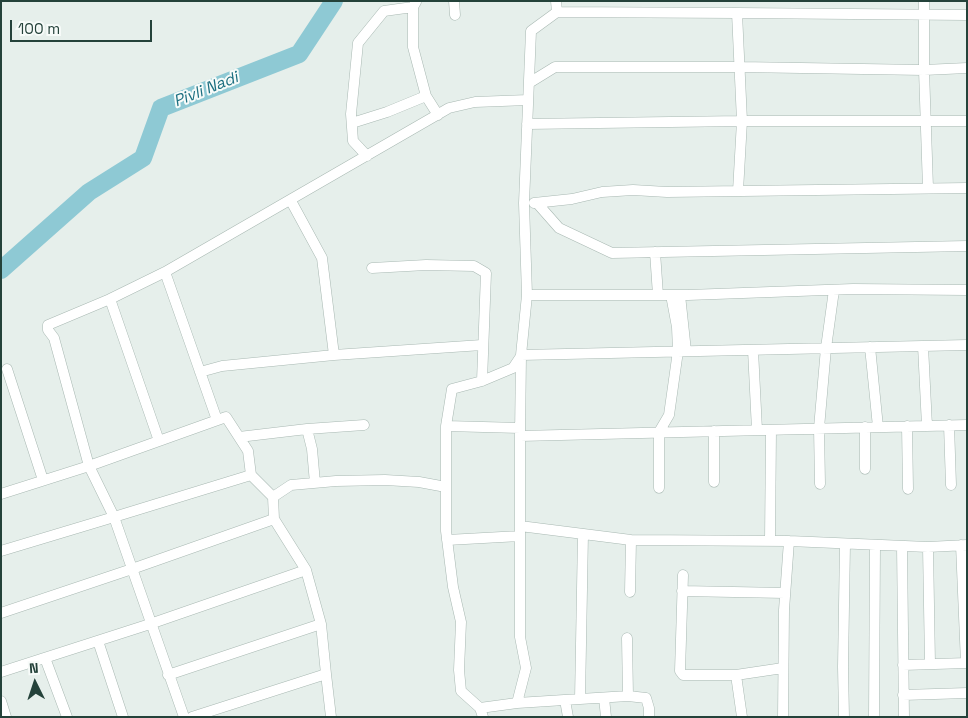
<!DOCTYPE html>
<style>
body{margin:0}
#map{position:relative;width:968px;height:718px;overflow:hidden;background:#e6efeb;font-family:"Space Grotesk",sans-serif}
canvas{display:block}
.frame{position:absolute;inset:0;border:2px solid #24423a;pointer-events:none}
.north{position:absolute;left:10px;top:658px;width:50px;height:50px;-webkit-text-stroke:4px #f7fbf9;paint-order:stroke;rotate:356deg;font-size:14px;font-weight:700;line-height:20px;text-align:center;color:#24423a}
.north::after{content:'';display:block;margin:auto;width:18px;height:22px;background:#24423a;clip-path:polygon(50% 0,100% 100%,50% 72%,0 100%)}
.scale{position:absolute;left:10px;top:20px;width:142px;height:22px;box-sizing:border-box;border:2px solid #24423a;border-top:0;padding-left:6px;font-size:15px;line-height:18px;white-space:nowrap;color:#24423a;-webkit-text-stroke:4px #f7fbf9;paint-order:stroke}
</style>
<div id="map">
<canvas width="968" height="718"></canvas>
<div class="frame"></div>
<div class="north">N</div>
<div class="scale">100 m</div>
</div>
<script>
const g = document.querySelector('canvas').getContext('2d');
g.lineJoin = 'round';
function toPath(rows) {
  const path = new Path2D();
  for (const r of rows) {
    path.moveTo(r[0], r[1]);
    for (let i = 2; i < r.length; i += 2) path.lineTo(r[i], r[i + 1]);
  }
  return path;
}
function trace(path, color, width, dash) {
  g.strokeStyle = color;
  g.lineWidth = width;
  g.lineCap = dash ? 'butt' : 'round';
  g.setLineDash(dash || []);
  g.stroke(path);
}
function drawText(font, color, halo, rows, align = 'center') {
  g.font = font + ' "Space Grotesk",sans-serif';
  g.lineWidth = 4;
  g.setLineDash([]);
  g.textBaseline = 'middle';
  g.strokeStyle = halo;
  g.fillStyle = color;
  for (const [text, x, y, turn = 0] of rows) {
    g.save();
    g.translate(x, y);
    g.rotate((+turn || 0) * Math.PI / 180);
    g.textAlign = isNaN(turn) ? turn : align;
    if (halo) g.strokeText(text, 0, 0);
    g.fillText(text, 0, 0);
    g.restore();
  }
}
trace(toPath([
 [1,270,89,192,143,158,161,108,299,54,334,1]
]), '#8ec9d4', 18);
const minor = toPath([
 [454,1,455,15],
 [924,1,924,70,928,188],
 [416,2,413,7,413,47,426,96,438,115],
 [557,12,737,13],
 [967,15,737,13,742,121,967,121],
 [529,83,555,67,740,67,924,70,967,68],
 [352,123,387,112,426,96],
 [527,124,742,121,738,191],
 [367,156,353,141,351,114,358,43,384,11,413,7],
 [291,201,322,258,334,355],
 [534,203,572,199,602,192,633,190,667,192,967,188],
 [537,203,559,228,612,253,967,246],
 [655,252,658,295],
 [372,268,426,265,474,266,486,273,482,381],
 [165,272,217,420],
 [527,295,688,295,853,289,967,290],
 [680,295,686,351],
 [110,299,159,441],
 [923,346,927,426],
 [870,347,878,427],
 [753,350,757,430],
 [521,355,967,345],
 [7,369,43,480],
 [200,372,222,366,334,355,482,345],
 [949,425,951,485],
 [446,426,520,428],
 [907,426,908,489],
 [307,429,312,449,315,483],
 [520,436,967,425],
 [239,437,307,429,364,425],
 [865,469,865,427],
 [714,482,714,431],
 [820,484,819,428,826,348,834,290],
 [659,488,659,432,669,415,678,351,677,327,671,295],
 [1,494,89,466,54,338,48,330,48,325,110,299,165,272,449,108,475,102,528,100],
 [273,497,291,485,336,481,385,480,419,482,446,487],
 [520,526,631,540,789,541,928,547,967,545],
 [447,540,520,536],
 [770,541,771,430],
 [961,545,966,663],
 [902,546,904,717],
 [928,547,930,664],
 [1,551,114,517,251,475,248,451,226,417,89,466,114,517,184,717],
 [683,575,680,671,683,675,736,675],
 [682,591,785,593],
 [630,592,631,540],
 [1,613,132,569,274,519,273,497,251,475],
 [98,641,123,717],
 [45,658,67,717],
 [903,665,967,663],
 [1,672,150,624,306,570,274,519],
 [326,674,331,717],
 [168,675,321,624,306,570],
 [903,695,967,693],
 [628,696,646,698,649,708,649,717],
 [604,698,606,717],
 [580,699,628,696,627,638],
 [565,700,568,717],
 [1,701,6,717],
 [517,703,580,699,583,534],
 [480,708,517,703,526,668,520,637,520,436,521,355,527,295,524,203,531,31,557,12,556,1],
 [192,717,326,674,321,624],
 [483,717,480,708,461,691,459,670,461,622,453,587,446,531,446,426,452,389,482,381,513,368,521,356],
 [742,717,736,675,783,668],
 [783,717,784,610,789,541],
 [844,717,843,667,845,544],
 [874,717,875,545]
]);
trace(minor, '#a8b8b2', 11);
trace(minor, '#fff', 10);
drawText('italic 16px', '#1c6f80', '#f7fbf9', [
 ["Pivli Nadi",206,90,-22]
]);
</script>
